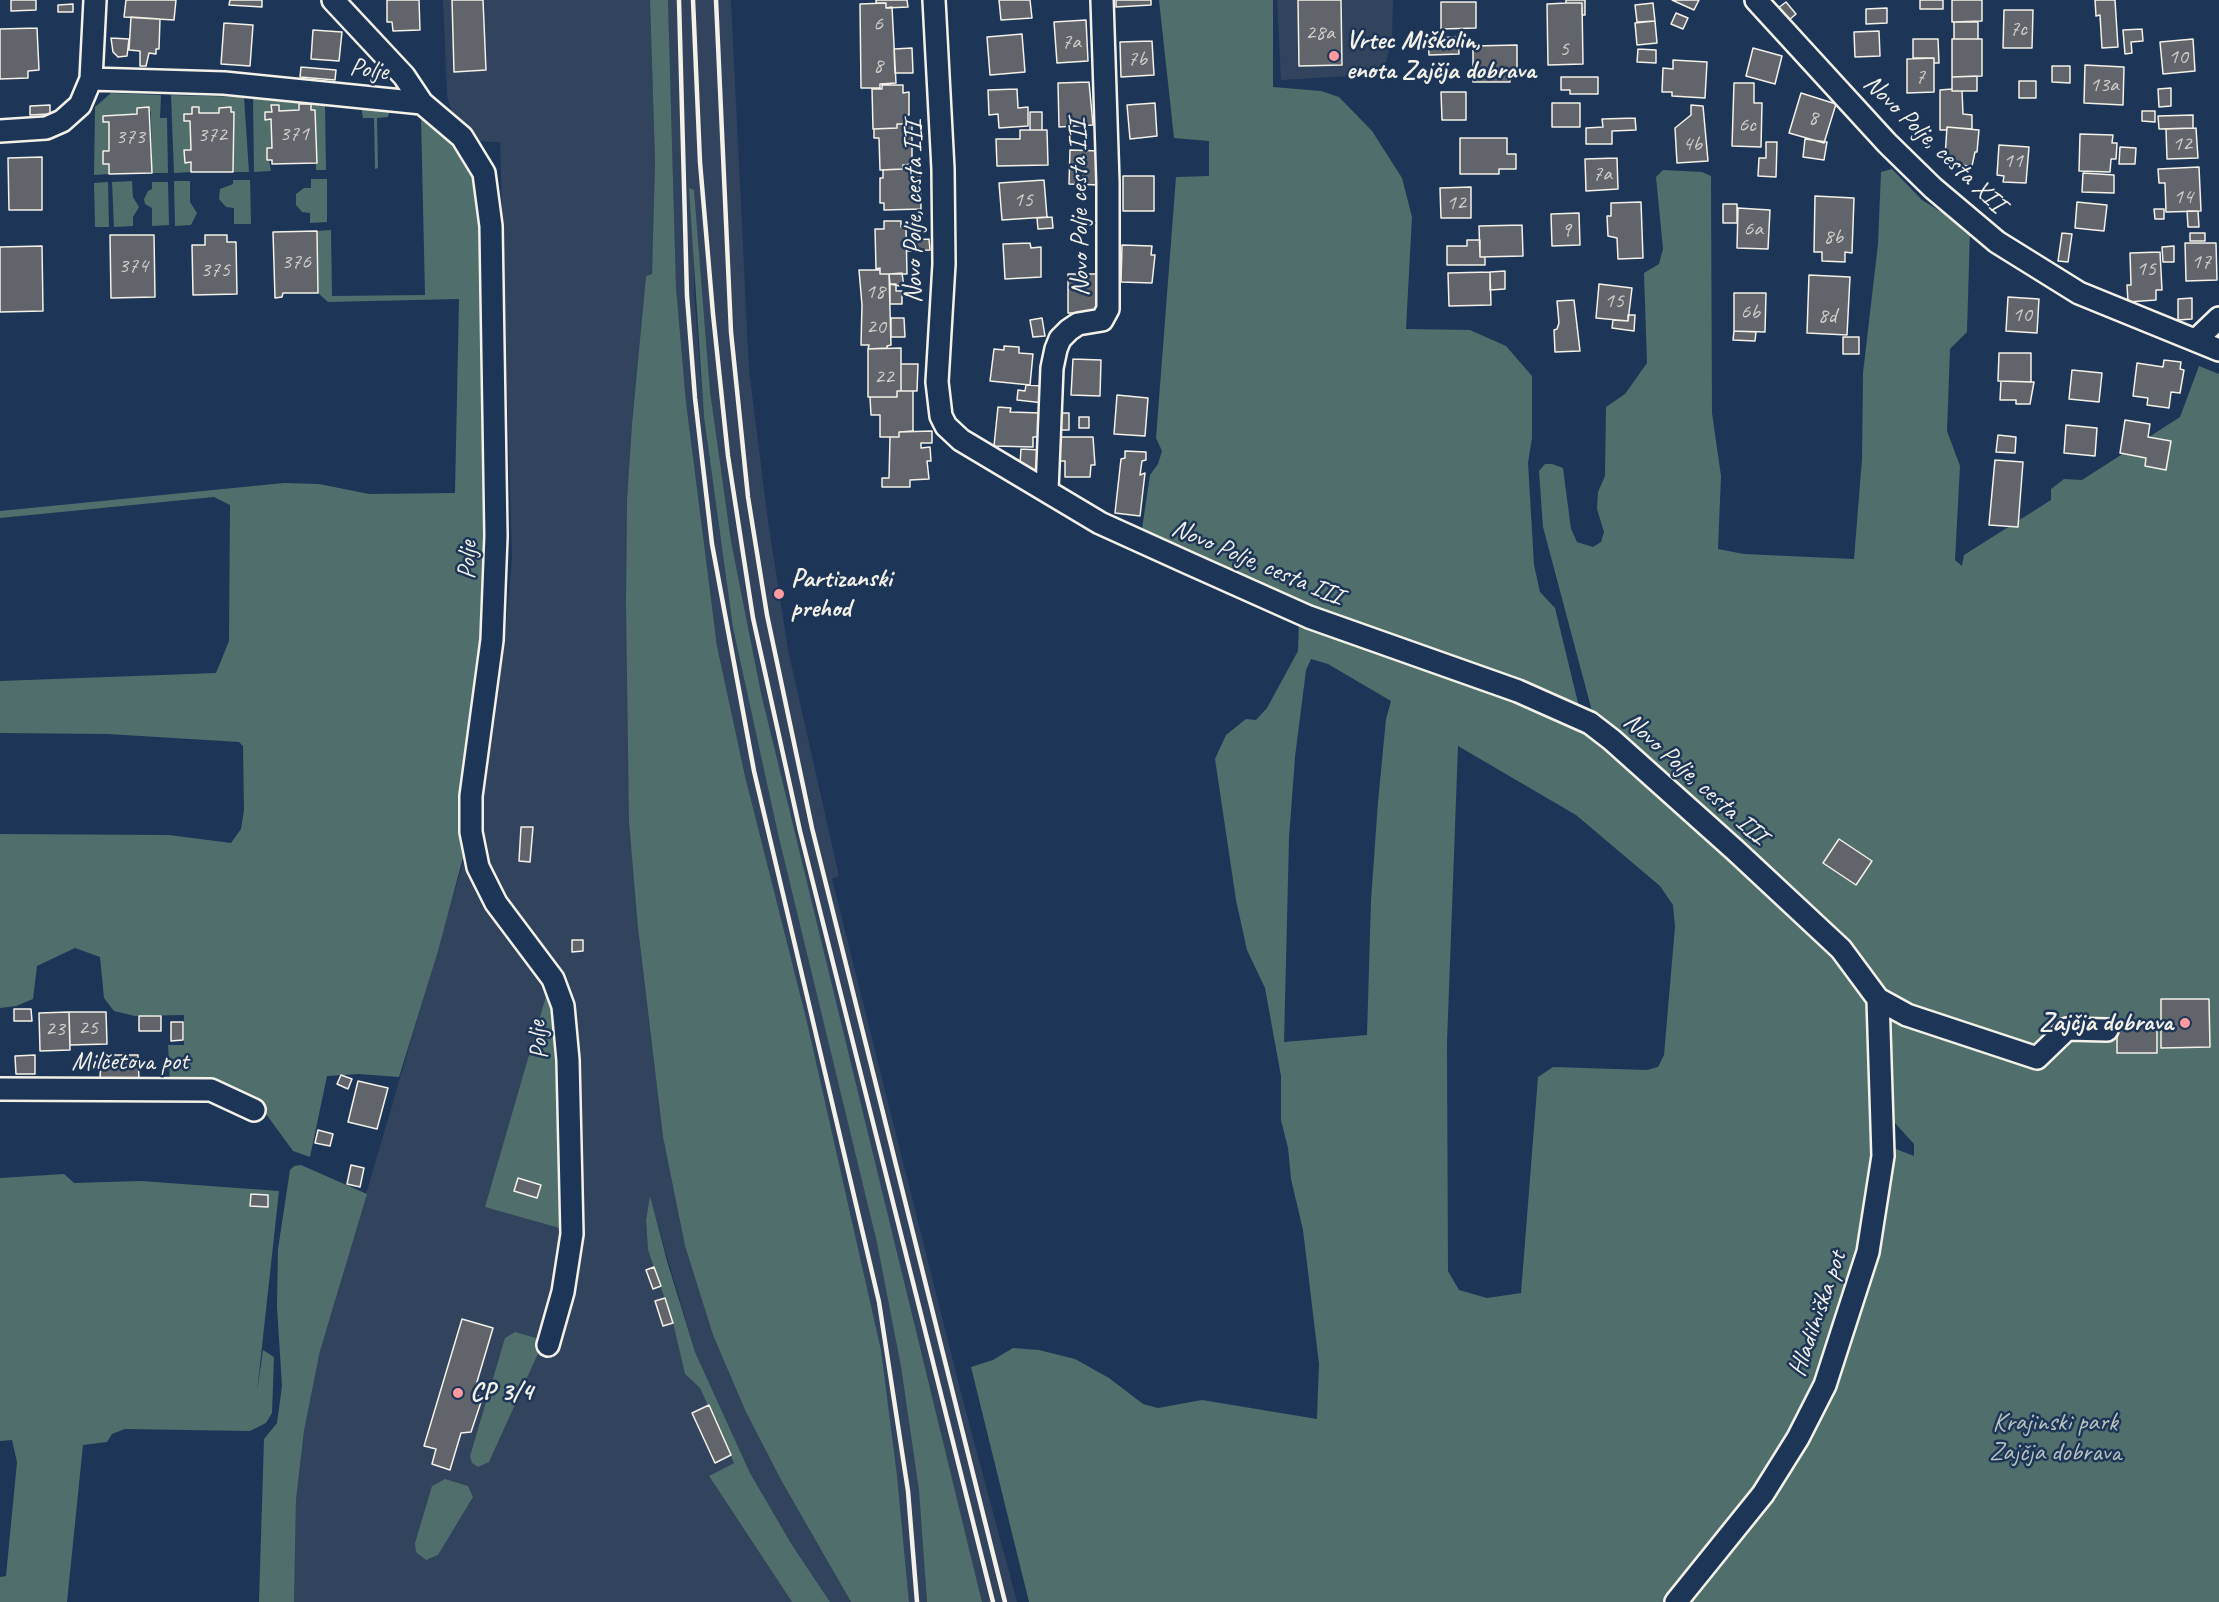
<!DOCTYPE html>
<meta charset="utf-8">
<style>
body{margin:0}
canvas{display:block;background:#1d3557}
</style>
<canvas width="2219" height="1602"></canvas>
<script>
const g = document.querySelector('canvas').getContext('2d');
g.lineJoin = 'round';
function paint(path, color) {
  g.fillStyle = color;
  g.fill(path, 'evenodd');
}
function toPath(rows) {
  const path = new Path2D();
  for (const r of rows) {
    path.moveTo(r[0], r[1]);
    for (let i = 2; i < r.length; i += 2) path.lineTo(r[i], r[i + 1]);
  }
  return path;
}
function trace(path, color, width, dash) {
  g.strokeStyle = color;
  g.lineWidth = width;
  g.lineCap = dash ? 'butt' : 'round';
  g.setLineDash(dash || []);
  g.stroke(path);
}
function drawText(font, color, halo, rows, align = 'center') {
  g.font = font + ' Caveat,sans-serif';
  g.lineWidth = 5;
  g.setLineDash([]);
  g.textBaseline = 'middle';
  g.strokeStyle = halo;
  g.fillStyle = color;
  for (const [text, x, y, turn = 0] of rows) {
    g.save();
    g.translate(x, y);
    g.rotate((+turn || 0) * Math.PI / 180);
    g.textAlign = isNaN(turn) ? turn : align;
    if (halo) g.strokeText(text, 0, 0);
    g.fillText(text, 0, 0);
    g.restore();
  }
}
paint(toPath([
 [443,0,650,0,655,161,652,275,646,276,632,424,627,499,626,603,638,928,663,1137,685,1246,713,1335,745,1410,781,1480,851,1602,830,1602,792,1545,750,1473,695,1352,650,1198,646,1220,648,1250,673,1323,685,1374,700,1388,734,1463,709,1476,792,1602,294,1602,296,1500,304,1431,320,1351,480,805,504,647,512,558,500,142,475,141,452,113,447,96],
 [668,0,731,0,749,370,768,521,788,650,839,876,832,879,961,1393,1017,1602,982,1602,761,693,731,541,710,391,694,190,694,292,704,417,733,628,778,834,877,1243,901,1367,919,1491,927,1602,909,1602,897,1475,881,1350,807,1022,745,776,717,646,686,402,676,287],
 [1277,0,1393,0,1392,38,1383,74,1281,80]
]), '#32435d');
paint(toPath([
 [650,0,668,0,676,287,686,402,717,646,745,776,807,1022,881,1350,897,1475,909,1602,851,1602,781,1480,745,1410,713,1335,685,1246,663,1137,638,928,629,821,626,603,627,499,632,424,646,276,652,274,655,161],
 [1159,0,1273,0,1273,87,1321,91,1339,97,1372,131,1402,178,1412,217,1406,329,1470,330,1506,346,1532,376,1532,438,1528,463,1534,565,1540,592,1555,608,1579,707,1462,666,1299,602,1142,529,1150,475,1158,464,1162,451,1156,438,1176,177,1209,176,1209,141,1174,138],
 [111,93,161,95,160,118,167,118,168,173,152,173,151,113,149,107,137,108,137,114,103,116,103,122,109,122,109,151,103,151,109,164,109,174,94,175,95,107],
 [171,95,244,97,249,172,233,172,234,113,231,112,231,107,219,108,219,113,199,113,198,107,192,107,191,150,184,150,185,162,191,162,191,172,174,173],
 [253,98,325,104,326,170,316,170,315,110,311,110,311,104,299,110,279,111,279,105,271,106,272,112,265,119,271,119,272,148,267,149,271,171,254,172],
 [361,107,390,109,388,117,377,118,378,168,375,169,374,118,363,118],
 [421,110,470,160,482,201,487,583,461,808,464,854,438,951,399,1077,359,1074,327,1076,310,1157,293,1151,266,1114,243,1093,220,1083,170,1083,168,1045,184,1045,184,1015,135,1016,114,1011,104,998,100,957,75,948,37,966,33,999,16,1006,0,1008,0,834,169,835,231,843,241,829,244,810,243,746,239,742,108,734,0,733,0,681,216,673,229,641,230,505,214,497,0,518,0,511,284,483,319,484,369,494,455,493,459,299,328,302,318,293,317,231,331,230,332,296,425,295,421,117,407,114,409,111],
 [1892,169,1922,200,1970,230,1967,332,1950,349,1947,431,1960,466,1955,560,1962,566,1964,555,2051,500,2051,489,2064,479,2082,480,2180,417,2199,366,2219,374,2219,1602,1687,1602,1732,1550,1788,1476,1820,1414,1889,1153,1896,1149,1914,1156,1914,1144,1895,1123,1891,1112,1883,1022,1891,1017,1921,1026,1923,1007,1904,1001,1875,982,1593,715,1543,527,1539,471,1545,464,1552,464,1563,468,1571,529,1577,542,1593,547,1601,542,1604,532,1597,509,1598,492,1605,476,1606,407,1625,394,1647,363,1644,273,1659,264,1663,249,1656,177,1663,170,1702,172,1711,176,1712,413,1721,476,1718,549,1744,554,1854,559,1862,459,1863,373,1878,244,1881,172],
 [311,179,327,179,327,222,310,223,310,213,302,212,296,205,296,194,304,188,311,188],
 [233,180,250,180,251,224,234,224,234,208,226,207,219,199,220,189,233,184],
 [132,181,133,197,139,207,133,217,133,226,114,227,112,182],
 [174,181,190,181,190,202,197,213,191,225,175,226],
 [108,182,109,227,95,227,94,183],
 [152,182,168,182,169,225,152,226,152,208,145,204,144,199,148,191,152,189],
 [689,188,694,190,710,391,731,541,761,693,982,1602,927,1602,919,1491,901,1367,877,1243,778,834,733,628,704,417],
 [1299,620,1507,698,1596,737,1836,956,1853,979,1866,1004,1873,1125,1872,1156,1865,1218,1852,1275,1832,1340,1807,1404,1785,1449,1666,1602,1029,1602,971,1367,993,1360,1013,1348,1039,1350,1075,1359,1109,1378,1143,1404,1158,1408,1202,1400,1317,1419,1319,1364,1303,1230,1291,1179,1288,1148,1281,1120,1281,1076,1265,988,1247,950,1236,900,1215,759,1226,735,1246,719,1256,720,1267,708,1298,651],
 [1311,659,1328,664,1391,701,1386,719,1378,802,1371,900,1367,1035,1284,1042,1289,838,1295,757,1306,670],
 [1458,746,1576,815,1660,886,1673,905,1675,927,1664,1055,1658,1067,1647,1070,1553,1067,1538,1077,1521,1293,1487,1298,1459,1290,1448,1271,1447,1043],
 [549,986,557,1014,563,1229,485,1207],
 [301,1165,367,1194,320,1351,304,1431,296,1500,294,1602,259,1602,264,1439,277,1423,282,1386,277,1307,278,1249,290,1170,294,1166],
 [64,1174,74,1183,141,1181,279,1191,257,1392,263,1350,274,1357,272,1413,266,1423,250,1431,125,1429,112,1434,107,1442,83,1445,67,1602,0,1602,0,1577,6,1576,17,1462,12,1440,0,1441,0,1178],
 [650,1196,667,1261,695,1352,750,1473,792,1545,830,1602,792,1602,709,1476,734,1463,700,1388,685,1374,673,1323,648,1250,646,1220],
 [515,1332,536,1338,540,1349,489,1462,478,1467,472,1463,470,1456,505,1338],
 [445,1479,468,1486,473,1497,438,1555,426,1560,416,1552,415,1543,432,1486]
]), '#4f6e6c');
const building = toPath([
 [11,0,36,0,36,10,11,11,11,0],
 [126,0,176,0,174,20,124,17,126,0],
 [230,0,262,0,262,7,229,5,230,0],
 [387,0,419,0,420,30,393,31,392,22,387,22,387,0],
 [452,0,483,0,486,70,454,72,452,0],
 [876,0,907,0,908,7,886,8,886,3,876,3,876,0],
 [999,0,1030,0,1032,18,1001,20,999,0],
 [1116,0,1151,0,1151,5,1116,7,1116,0],
 [1298,0,1341,0,1342,65,1299,66,1298,0],
 [1566,0,1585,0,1585,15,1582,15,1582,3,1566,3,1566,0],
 [1672,0,1699,0,1694,10,1672,0],
 [1920,0,1943,0,1943,9,1920,9,1920,0],
 [1952,0,1982,0,1982,21,1952,22,1952,0],
 [2095,0,2115,0,2118,47,2102,48,2100,15,2096,16,2095,0],
 [1441,2,1476,2,1476,28,1441,29,1441,2],
 [1786,2,1796,14,1789,20,1778,8,1786,2],
 [886,3,886,8,892,7,896,83,880,84,880,88,861,88,860,4,886,3],
 [1566,3,1582,3,1583,64,1548,65,1547,4,1566,3],
 [1653,3,1655,21,1637,22,1635,5,1653,3],
 [73,4,73,12,58,12,58,5,73,4],
 [1887,8,1887,23,1866,24,1866,9,1887,8],
 [2004,10,2033,10,2032,48,2003,48,2004,10],
 [1676,13,1688,18,1683,29,1671,24,1676,13],
 [131,17,160,19,159,49,156,49,156,54,149,53,146,66,140,66,140,51,129,50,131,17],
 [1086,20,1088,61,1057,63,1054,22,1086,20],
 [1655,21,1657,43,1637,45,1635,23,1655,21],
 [1954,22,1978,22,1978,39,1954,39,1954,22],
 [224,23,253,25,250,66,221,64,224,23],
 [37,28,39,70,28,71,28,78,0,79,0,29,37,28],
 [2142,29,2143,41,2131,42,2132,53,2125,54,2123,30,2142,29],
 [313,30,342,32,339,61,311,59,313,30],
 [1879,31,1880,56,1855,57,1854,32,1879,31],
 [1022,34,1025,72,990,75,987,37,1022,34],
 [1458,37,1459,54,1429,55,1428,38,1458,37],
 [111,38,129,39,127,56,118,57,113,52,111,38],
 [1913,39,1938,39,1939,63,1934,63,1934,58,1913,58,1913,39],
 [1952,39,1982,39,1982,76,1952,77,1952,39],
 [2193,39,2195,71,2163,74,2160,42,2193,39],
 [1152,41,1154,75,1121,77,1120,42,1152,41],
 [1517,45,1517,70,1510,70,1510,82,1473,82,1473,46,1517,45],
 [912,48,913,73,895,73,894,49,912,48],
 [1753,48,1782,56,1775,84,1746,76,1753,48],
 [1638,49,1656,50,1656,63,1637,62,1638,49],
 [1934,58,1934,92,1907,93,1907,59,1934,58],
 [1673,60,1707,62,1705,98,1672,96,1672,92,1662,92,1663,68,1673,69,1673,60],
 [2085,65,2124,67,2123,105,2084,103,2085,65],
 [2052,66,2070,66,2070,83,2052,82,2052,66],
 [301,67,336,70,335,80,300,77,301,67],
 [1977,76,1977,91,1952,91,1952,77,1977,76],
 [1561,77,1598,77,1598,94,1570,94,1570,90,1561,90,1561,77],
 [2019,81,2036,81,2036,98,2019,98,2019,81],
 [1089,82,1093,125,1059,127,1058,83,1089,82],
 [1734,83,1754,83,1754,103,1762,103,1761,147,1732,146,1734,83],
 [882,85,903,85,903,93,909,92,909,115,904,115,904,124,897,124,897,128,873,129,872,89,882,89,882,85],
 [2171,88,2171,106,2159,107,2158,89,2171,88],
 [1017,89,1018,108,1028,107,1028,126,999,128,998,114,989,115,988,90,1017,89],
 [1952,89,1952,91,1962,91,1963,114,1972,115,1972,129,1947,127,1947,130,1940,130,1940,90,1952,89],
 [1441,92,1466,92,1466,120,1442,120,1441,92],
 [1801,93,1836,104,1824,143,1789,133,1801,93],
 [1155,103,1157,136,1130,139,1127,105,1155,103],
 [1552,103,1580,103,1580,127,1552,127,1552,103],
 [299,104,311,104,311,110,315,110,317,163,272,164,272,160,267,160,267,148,272,148,271,119,265,120,265,112,272,112,271,105,279,105,279,111,299,110,299,104],
 [50,105,50,114,30,115,30,106,50,105],
 [1691,105,1703,106,1708,161,1677,163,1675,128,1691,115,1691,105],
 [149,107,152,173,109,174,109,164,103,164,103,151,109,151,109,122,103,122,103,116,137,114,137,108,149,107],
 [192,107,199,107,199,113,219,113,219,108,231,107,231,112,234,112,233,172,191,172,191,162,185,163,184,150,191,150,190,121,184,121,184,114,192,114,192,107],
 [2142,111,2155,111,2155,122,2142,121,2142,111],
 [1030,112,1042,112,1042,130,1030,130,1030,112],
 [2193,115,2193,128,2159,129,2158,116,2193,115],
 [1635,118,1636,130,1612,131,1612,144,1586,144,1586,128,1603,127,1602,119,1635,118],
 [897,124,912,124,912,164,903,165,903,169,880,170,879,138,874,138,874,129,897,128,897,124],
 [1947,127,1979,130,1977,152,1975,152,1972,166,1955,165,1955,158,1945,157,1947,127],
 [2196,128,2198,158,2167,159,2166,129,2196,128],
 [1020,130,1047,130,1048,165,997,166,996,139,1020,139,1020,130],
 [2080,134,2113,135,2112,143,2117,143,2116,159,2111,159,2110,172,2079,171,2080,134],
 [1460,138,1507,138,1507,154,1516,154,1516,169,1499,169,1499,174,1460,174,1460,138],
 [1805,139,1827,142,1824,160,1803,157,1805,139],
 [1766,142,1777,142,1776,177,1758,176,1759,158,1766,158,1766,142],
 [1999,145,2029,147,2026,183,2003,182,2004,176,1997,175,1999,145],
 [2120,147,2136,148,2135,164,2119,164,2120,147],
 [1070,150,1101,151,1100,185,1069,184,1070,150],
 [42,157,42,210,9,210,8,158,42,157],
 [1617,158,1618,189,1586,191,1585,159,1617,158],
 [920,164,921,209,884,210,884,203,880,203,880,178,883,178,883,170,903,169,903,165,920,164],
 [2199,167,2201,211,2166,212,2165,183,2159,183,2158,169,2199,167],
 [2083,173,2114,175,2114,193,2082,192,2083,173],
 [1123,176,1154,176,1154,211,1123,211,1123,176],
 [1044,180,1047,217,1002,220,999,183,1044,180],
 [1471,187,1471,218,1441,218,1440,188,1471,187],
 [1815,196,1854,198,1852,253,1845,252,1845,262,1822,261,1822,252,1814,252,1815,196],
 [1641,202,1643,258,1618,259,1617,238,1608,236,1607,216,1611,216,1611,203,1641,202],
 [2077,202,2107,205,2104,231,2075,228,2077,202],
 [1723,204,1737,204,1737,223,1723,223,1723,204],
 [1738,208,1770,210,1768,249,1737,248,1738,208],
 [2154,209,2164,209,2164,219,2155,219,2154,209],
 [2187,211,2198,211,2199,227,2188,227,2187,211],
 [1579,213,1580,245,1552,246,1551,214,1579,213],
 [1052,217,1053,228,1038,229,1037,218,1052,217],
 [884,221,901,221,901,227,906,227,907,274,880,274,880,268,876,269,875,229,884,229,884,221],
 [1522,225,1523,256,1480,257,1479,226,1522,225],
 [317,231,318,293,283,293,282,297,275,298,273,232,317,231],
 [2062,233,2072,234,2068,262,2058,261,2062,233],
 [2190,233,2205,233,2205,241,2190,241,2190,233],
 [110,235,154,235,155,297,111,298,110,235],
 [205,235,227,235,227,242,236,242,237,294,193,295,192,245,205,245,205,235],
 [929,239,930,250,907,251,907,240,929,239],
 [1467,240,1480,240,1480,257,1485,257,1485,265,1447,265,1447,246,1467,246,1467,240],
 [1030,243,1031,248,1041,247,1041,277,1005,279,1003,244,1030,243],
 [2185,243,2216,243,2217,280,2186,281,2185,243],
 [1122,245,1152,246,1151,255,1155,255,1152,283,1121,282,1122,245],
 [42,246,43,311,0,312,0,247,42,246],
 [2174,246,2174,262,2163,262,2162,247,2174,246],
 [2160,252,2162,290,2156,290,2156,300,2128,302,2127,285,2131,285,2130,253,2160,252],
 [859,270,880,270,880,274,889,274,891,345,887,346,887,348,868,349,869,345,861,345,862,305,859,270],
 [1505,271,1505,289,1490,290,1490,272,1505,271],
 [1490,272,1491,305,1449,306,1448,273,1490,272],
 [902,273,904,287,890,284,889,274,902,273],
 [1068,274,1101,274,1102,313,1068,313,1068,274],
 [1809,275,1850,277,1847,335,1807,333,1809,275],
 [890,284,896,284,896,291,902,291,902,304,890,304,890,284],
 [1599,284,1632,288,1628,321,1596,318,1599,284],
 [1734,293,1766,293,1765,332,1734,331,1734,293],
 [2008,297,2039,299,2037,333,2006,331,2008,297],
 [2192,298,2192,319,2178,320,2178,299,2192,298],
 [1574,300,1580,351,1555,352,1554,330,1557,329,1559,323,1557,301,1574,300],
 [1628,315,1635,315,1634,331,1612,328,1613,320,1628,321,1628,315],
 [891,318,904,318,905,337,891,337,891,318],
 [1042,318,1045,336,1033,337,1030,320,1042,318],
 [1734,331,1756,332,1755,341,1733,340,1734,331],
 [1843,337,1859,337,1859,354,1843,354,1843,337],
 [1004,346,1019,347,1019,353,1033,354,1030,385,990,381,994,349,1004,350,1004,346],
 [901,348,901,391,897,391,897,397,868,397,868,349,901,348],
 [1999,353,2031,353,2031,382,1998,381,1999,353],
 [1073,359,1101,360,1100,396,1071,395,1073,359],
 [2164,360,2181,362,2180,369,2184,370,2180,393,2171,392,2169,408,2147,405,2148,398,2133,396,2137,363,2163,367,2164,360],
 [901,364,918,364,917,391,901,391,901,364],
 [2072,370,2102,373,2099,402,2069,399,2072,370],
 [2001,381,2034,382,2030,404,2016,404,2016,400,2000,400,2001,381],
 [1026,385,1045,386,1044,403,1017,400,1018,390,1025,391,1026,385],
 [897,391,913,391,913,431,899,432,899,437,880,437,880,415,871,415,870,397,897,397,897,391],
 [1117,395,1148,398,1145,436,1114,434,1117,395],
 [998,407,1011,408,1010,412,1041,413,1041,437,1033,437,1033,447,994,446,998,407],
 [1055,413,1069,413,1069,430,1055,430,1055,413],
 [1079,417,1089,417,1089,428,1079,428,1079,417],
 [2125,420,2150,424,2148,437,2171,441,2166,470,2145,466,2146,458,2120,453,2125,420],
 [2066,425,2097,428,2095,456,2064,453,2066,425],
 [932,431,932,443,921,443,921,448,930,447,931,461,927,461,929,479,910,480,910,487,882,487,882,478,889,478,890,437,899,437,899,432,932,431],
 [1998,435,2016,437,2015,453,1996,452,1998,435],
 [1056,437,1093,437,1095,465,1091,465,1090,477,1065,477,1065,461,1056,461,1056,437],
 [1021,449,1040,450,1039,470,1034,473,1020,464,1021,449],
 [1125,451,1146,452,1146,460,1142,461,1140,475,1145,473,1140,516,1115,513,1121,459,1125,458,1125,451],
 [1995,460,2023,462,2018,527,1989,525,1995,460],
 [521,827,533,827,530,862,519,861,521,827],
 [1839,839,1872,861,1856,885,1823,863,1839,839],
 [572,940,583,940,583,951,572,952,572,940],
 [2161,999,2209,999,2210,1047,2161,1048,2161,999],
 [14,1009,31,1009,32,1021,14,1021,14,1009],
 [69,1012,106,1012,107,1044,70,1045,69,1012],
 [69,1012,70,1050,40,1051,39,1013,69,1012],
 [139,1016,161,1016,161,1031,139,1031,139,1016],
 [171,1022,183,1022,183,1040,171,1041,171,1022],
 [2157,1025,2157,1053,2117,1053,2117,1026,2157,1025],
 [35,1055,35,1074,16,1074,15,1056,35,1055],
 [101,1055,138,1055,139,1079,100,1079,101,1055],
 [341,1075,352,1079,348,1089,337,1084,341,1075],
 [358,1081,388,1088,377,1129,348,1122,358,1081],
 [318,1130,333,1134,330,1146,315,1143,318,1130],
 [351,1165,364,1168,360,1187,347,1184,351,1165],
 [518,1178,541,1185,537,1198,514,1191,518,1178],
 [251,1194,268,1195,268,1207,250,1206,251,1194],
 [654,1267,661,1286,653,1289,646,1270,654,1267],
 [665,1298,673,1323,663,1326,655,1301,665,1298],
 [462,1319,493,1328,474,1392,482,1399,471,1432,461,1433,450,1470,432,1464,436,1449,424,1446,462,1319],
 [709,1405,731,1455,715,1463,692,1413,709,1405]
]);
paint(building, '#62646c');
trace(building, '#f4f1e8', 1.5);
const minor = toPath([
 [333,0,404,76,422,103,462,137,484,173,491,226,496,536,492,640,471,796,471,832,478,867,496,903,553,979,563,1006,568,1060,572,1234,563,1292,548,1345],
 [934,0,943,169,944,264,937,382,941,416,946,426,961,440,1100,523,1186,562,1309,617,1518,691,1590,723,1612,740,1736,851,1841,949,1878,999,1907,1015,2037,1058,2067,1029,2107,1030],
 [1756,0,1887,143,1933,188,1997,242,2079,293,2219,350],
 [91,79,224,83,422,103],
 [0,131,46,128,62,121,80,105,91,79,95,0],
 [2196,340,2219,318],
 [1047,490,1052,368,1056,349,1060,339,1069,330,1078,324,1102,320,1108,309,1108,182,1102,0],
 [0,1089,211,1090,254,1110],
 [1676,1602,1763,1494,1798,1438,1825,1385,1868,1252,1883,1156,1878,999]
]);
trace(minor, '#f4f1e8', 26);
trace(minor, '#1d3557', 21);
trace(toPath([
 [679,0,687,296,695,398,712,544,754,771,879,1302,908,1491,917,1602],
 [693,0,700,162,713,314,728,456,753,618,800,831,993,1602],
 [716,0,731,332,748,497,767,615,812,828,1005,1602]
]), '#f4f1e8', 4.5);
for (const [x, y, r, color] of [
 [1334,56,6,"#ff9aa2"],
 [779,594,6,"#ff9aa2"],
 [2185,1023,6,"#ff9aa2"],
 [458,1393,6,"#ff9aa2"]
]) {
  const dot = new Path2D();
  dot.arc(x, y, r, 0, 2 * Math.PI);
  g.fillStyle = color;
  g.fill(dot);
  trace(dot, '#1d3557', 2);
}
drawText('22px', '#d0cec9', null, [
 ["6",878,24],
 ["7c",2018,29],
 ["28a",1320,33],
 ["7a",1071,42],
 ["5",1564,49],
 ["10",2178,57],
 ["7b",1137,59],
 ["8",878,66],
 ["7",1920,77],
 ["13a",2104,85],
 ["8",1813,118],
 ["6c",1747,125],
 ["371",294,134],
 ["372",212,135],
 ["373",130,137],
 ["4b",1692,144],
 ["12",2182,144],
 ["11",2013,161],
 ["7a",1602,174],
 ["14",2183,197],
 ["15",1023,200],
 ["12",1456,203],
 ["6a",1753,229],
 ["9",1566,230],
 ["8b",1833,237],
 ["376",296,262],
 ["17",2201,262],
 ["374",133,266],
 ["15",2146,269],
 ["375",215,270],
 ["18",875,292],
 ["15",1614,301],
 ["6b",1750,312],
 ["10",2022,315],
 ["8d",1827,316],
 ["20",876,327],
 ["22",884,377],
 ["25",88,1028],
 ["23",55,1029]
]);
drawText('bold 26px', '#f4f1e8', '#1d3557', [
 ["Vrtec Miškolin,",1346,41],
 ["enota Zajčja dobrava",1346,71],
 ["Partizanski",791,579],
 ["prehod",791,609],
 ["Zajčja dobrava",2173,1023,"right"],
 ["CP 3/4",470,1393]
], 'left');
drawText('26px', '#f4f1e8', '#1d3557', [
 ["Polje",369,70,8],
 ["Novo Polje, cesta XII",1934,144,44],
 ["Novo Polje cesta III",1080,208,-91],
 ["Novo Polje, cesta III",914,212,-90],
 ["Polje",468,560,-88],
 ["Novo Polje, cesta III",1257,563,23],
 ["Novo Polje, cesta III",1695,779,42],
 ["Polje",539,1040,-95],
 ["Milčetova pot",130,1062],
 ["Hladilniška pot",1818,1314,-71]
]);
drawText('26px', '#bac3bd', '#1d3557', [
 ["Krajinski park",2055,1423],
 ["Zajčja dobrava",2055,1453]
]);
</script>
